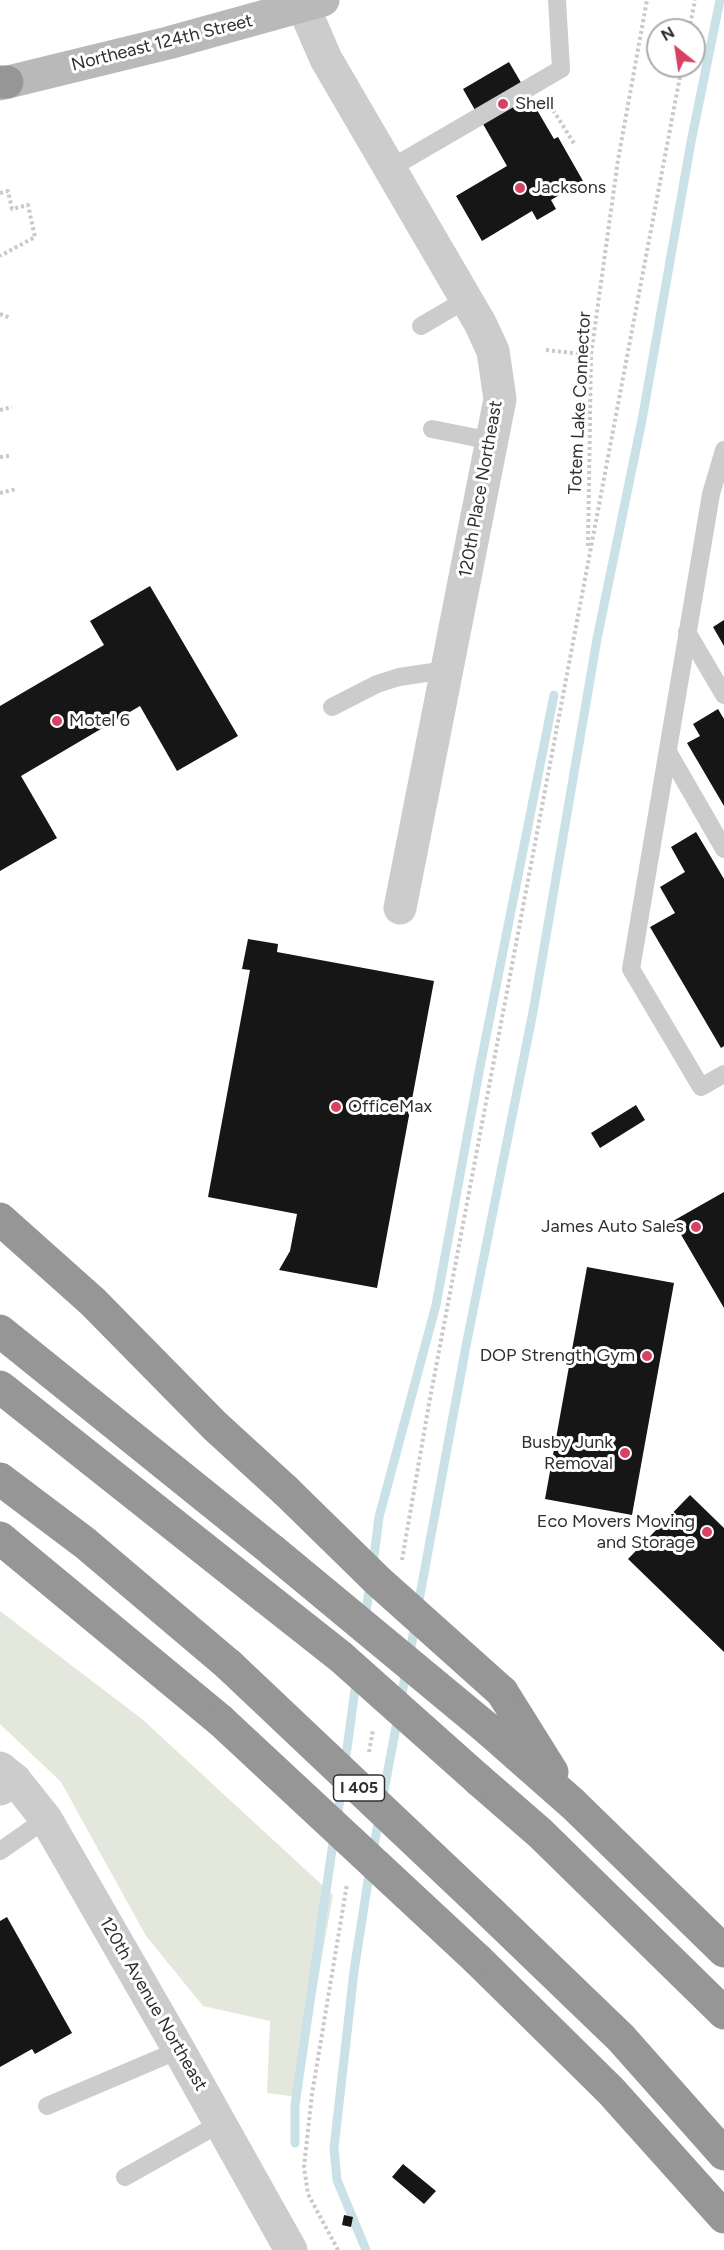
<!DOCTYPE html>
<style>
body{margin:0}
#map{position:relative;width:724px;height:2250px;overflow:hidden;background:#fff;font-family:Figtree,sans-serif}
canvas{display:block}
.north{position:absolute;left:646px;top:18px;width:60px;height:60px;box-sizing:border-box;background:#fff;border:2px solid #acacac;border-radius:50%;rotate:330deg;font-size:16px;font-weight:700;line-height:24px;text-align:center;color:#2f2f2f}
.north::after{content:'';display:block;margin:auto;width:21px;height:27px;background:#d64164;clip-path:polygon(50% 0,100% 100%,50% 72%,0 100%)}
</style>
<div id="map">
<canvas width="724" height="2250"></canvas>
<div class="north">N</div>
</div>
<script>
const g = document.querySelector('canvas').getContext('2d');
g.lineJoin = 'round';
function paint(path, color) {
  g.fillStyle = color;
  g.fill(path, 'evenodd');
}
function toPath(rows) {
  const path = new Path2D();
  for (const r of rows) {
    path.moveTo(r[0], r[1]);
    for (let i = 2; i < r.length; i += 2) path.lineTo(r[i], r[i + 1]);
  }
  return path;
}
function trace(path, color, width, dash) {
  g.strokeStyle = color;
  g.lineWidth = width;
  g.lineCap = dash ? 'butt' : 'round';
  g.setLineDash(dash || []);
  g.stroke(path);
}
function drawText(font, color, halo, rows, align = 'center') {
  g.font = font + ' Figtree,sans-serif';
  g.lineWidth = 6;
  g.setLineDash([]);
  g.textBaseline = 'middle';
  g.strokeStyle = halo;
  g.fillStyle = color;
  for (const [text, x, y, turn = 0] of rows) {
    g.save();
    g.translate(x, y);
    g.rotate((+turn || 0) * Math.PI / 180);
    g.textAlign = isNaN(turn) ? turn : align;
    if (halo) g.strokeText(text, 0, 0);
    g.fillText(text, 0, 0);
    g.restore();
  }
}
paint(toPath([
 [0,1611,142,1719,333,1895,297,2097,267,2093,270,2021,203,2006,146,1936,61,1782,0,1724]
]), '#e4e8dc');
trace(toPath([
 [373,1564,379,1517,436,1305,479,1072,554,695],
 [418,1606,466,1346,533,1012,597,639,642,420,691,142,720,0],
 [365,1618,370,1584],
 [410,1654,415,1623],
 [401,1701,406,1670],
 [345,1763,356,1682],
 [382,1801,398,1717],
 [337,1820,342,1783],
 [373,1851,379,1818],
 [295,2143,295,2105,334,1836],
 [366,2250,337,2180,334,2148,354,1971,370,1868]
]), '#cae1e7', 9);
paint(toPath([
 [509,62,554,139,558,137,583,181,551,200,556,209,537,220,532,211,482,241,456,196,507,166,463,89],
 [150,586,238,736,177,771,140,706,21,776,57,838,0,871,0,706,104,645,90,621],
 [724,620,724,646,713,627],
 [718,709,724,719,724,806,687,743,700,736,693,724],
 [696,832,724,879,724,1046,721,1048,650,927,675,913,660,887,685,872,671,847],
 [248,939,278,944,277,952,434,981,377,1288,279,1270,290,1251,297,1214,208,1197,250,970,242,969],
 [636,1105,645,1120,600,1148,591,1133],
 [724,1192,724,1308,673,1221],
 [587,1267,674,1283,632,1515,545,1499],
 [690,1495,724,1528,724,1652,628,1559],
 [7,1917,72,2033,35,2054,32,2049,0,2067,0,1921],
 [403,2164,436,2191,424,2204,392,2177],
 [344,2215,353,2217,351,2227,342,2225]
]), '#161616');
trace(toPath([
 [689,30,695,0],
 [550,105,575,145],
 [0,193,8,191,12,209,28,205,35,237,0,256],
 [0,314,11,318],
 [546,350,591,355],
 [0,410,12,407],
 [0,457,9,456],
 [0,493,16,489],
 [588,546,591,355,618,160,647,0],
 [402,1560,429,1404,682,66],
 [369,1752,373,1730],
 [338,2250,308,2194,304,2167,312,2094,347,1884]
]), '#c9c9c9', 4, [3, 3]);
trace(toPath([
 [391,168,561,69,557,0],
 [421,326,467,299],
 [432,429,492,441],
 [724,450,711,494,631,969,701,1087,724,1074],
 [687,632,724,695],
 [332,707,377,684,399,677,446,670],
 [668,752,724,849],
 [0,1851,46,1819],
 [47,2106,179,2050],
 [125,2177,221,2123]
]), '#ccc', 18);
trace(toPath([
 [303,6,326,59,480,323,493,351,500,399,400,908],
 [0,1768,15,1780,46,1819,179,2050,291,2250]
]), '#ccc', 33);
trace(toPath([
 [0,1789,15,1780]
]), '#ccc', 33);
trace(toPath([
 [0,84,168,43,323,0]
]), '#b9b9b9', 33);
trace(toPath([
 [0,82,7,82],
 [0,1219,93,1302,215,1426,286,1491],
 [0,1331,273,1551],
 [0,1387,265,1597],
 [0,1479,85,1543,229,1665],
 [0,1538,220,1720],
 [502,1692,552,1772],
 [489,1730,573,1804,724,1951],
 [479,1780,540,1833,724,2013],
 [489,1911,621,2038,724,2154],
 [478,1960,611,2091,724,2217]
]), '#969696', 33);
trace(toPath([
 [286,1491,378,1581,502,1692],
 [273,1551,489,1730],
 [265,1597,341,1657,479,1780],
 [229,1665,489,1911],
 [220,1720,478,1960]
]), '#969696', 33);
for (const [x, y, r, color] of [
 [503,104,6,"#d64164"],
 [520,188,6,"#d64164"],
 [57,721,6,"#d64164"],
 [336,1107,6,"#d64164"],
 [696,1227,6,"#d64164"],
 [647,1356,6,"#d64164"],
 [625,1453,6,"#d64164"],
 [707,1532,6,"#d64164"]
]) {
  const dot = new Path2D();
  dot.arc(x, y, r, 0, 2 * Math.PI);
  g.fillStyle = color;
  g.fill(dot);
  trace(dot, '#fff', 2);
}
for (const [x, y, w] of [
 [359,1788,51]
]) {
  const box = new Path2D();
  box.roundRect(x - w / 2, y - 13, w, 26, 4.5);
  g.fillStyle = '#fff';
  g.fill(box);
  trace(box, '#2f2f2f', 1.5);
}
drawText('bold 16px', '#2f2f2f', null, [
 ["I 405",359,1788]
]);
drawText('18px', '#2f2f2f', '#fff', [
 ["Northeast 124th Street",162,43,-14],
 ["Totem Lake Connector",580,403,-87],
 ["120th Place Northeast",481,489,-80],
 ["120th Avenue Northeast",153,2004,60]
]);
drawText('18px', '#2f2f2f', '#fff', [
 ["Shell",515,104],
 ["Jacksons",532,188],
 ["Motel 6",69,721],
 ["OfficeMax",348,1107],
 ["James Auto Sales",684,1227,"right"],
 ["DOP Strength Gym",635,1356,"right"],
 ["Busby Junk",613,1443,"right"],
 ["Removal",613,1464,"right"],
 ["Eco Movers Moving",695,1522,"right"],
 ["and Storage",695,1543,"right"]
], 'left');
</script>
